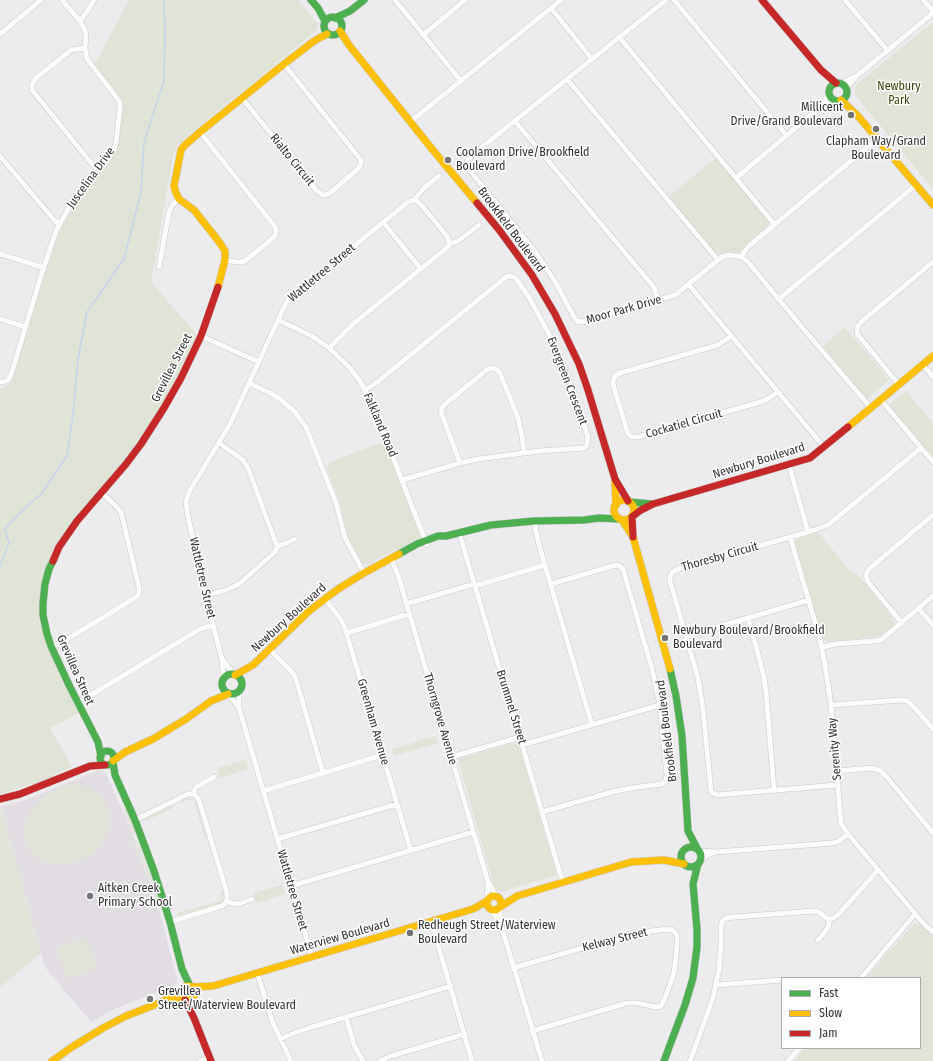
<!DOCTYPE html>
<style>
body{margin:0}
#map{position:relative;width:933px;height:1061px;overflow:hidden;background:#ecebed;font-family:"Fira Sans Condensed",sans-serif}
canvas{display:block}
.legend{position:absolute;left:781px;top:977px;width:140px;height:72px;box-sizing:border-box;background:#fff;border:1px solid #adadae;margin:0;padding:5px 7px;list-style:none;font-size:12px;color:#333234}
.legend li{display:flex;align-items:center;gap:8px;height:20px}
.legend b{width:20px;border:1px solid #adadae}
</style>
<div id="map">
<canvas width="933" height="1061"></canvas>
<ul class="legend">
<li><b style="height:5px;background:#4caf50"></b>Fast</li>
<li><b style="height:5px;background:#ffc107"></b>Slow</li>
<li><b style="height:5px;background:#c62828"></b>Jam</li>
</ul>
</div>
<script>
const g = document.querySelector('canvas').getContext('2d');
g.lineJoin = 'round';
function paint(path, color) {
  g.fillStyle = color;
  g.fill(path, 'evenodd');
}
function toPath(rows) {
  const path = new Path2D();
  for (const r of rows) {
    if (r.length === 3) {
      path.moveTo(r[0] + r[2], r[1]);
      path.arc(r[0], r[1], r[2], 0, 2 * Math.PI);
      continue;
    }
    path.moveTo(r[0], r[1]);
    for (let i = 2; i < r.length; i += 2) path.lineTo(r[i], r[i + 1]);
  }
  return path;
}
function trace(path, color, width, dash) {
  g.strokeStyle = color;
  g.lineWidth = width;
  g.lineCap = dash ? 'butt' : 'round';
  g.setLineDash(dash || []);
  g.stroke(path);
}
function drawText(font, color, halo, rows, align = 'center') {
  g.font = font + ' "Fira Sans Condensed",sans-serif';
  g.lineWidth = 3;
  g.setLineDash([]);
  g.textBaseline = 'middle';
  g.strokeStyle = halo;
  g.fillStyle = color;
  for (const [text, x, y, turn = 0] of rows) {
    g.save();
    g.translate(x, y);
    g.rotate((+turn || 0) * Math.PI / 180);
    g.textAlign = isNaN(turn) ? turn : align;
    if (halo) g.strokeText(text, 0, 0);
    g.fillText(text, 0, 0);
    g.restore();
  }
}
paint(toPath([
 [99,770,105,772,128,823,139,851,160,913,177,979,176,983,173,986,117,1008,91,1022,45,967,1,807,25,800]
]), '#e2dde3');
paint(toPath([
 [129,0,298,0,318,24,317,30,184,139,176,148,173,156,151,282,200,338,188,364,134,453,56,548,41,609,62,677,79,713,50,728,72,767,52,775,51,778,34,785,31,784,20,788,0,794,0,388,2,388,11,382,35,303,60,231,79,197,114,149,120,102,93,68],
 [933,22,933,189,855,95,856,85],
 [716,159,766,218,768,221,768,225,764,229,746,245,742,250,738,253,729,252,720,254,715,253,670,198,671,195,713,160],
 [845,327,889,380,867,399,823,346],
 [906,391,933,423,933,457,889,405],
 [380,443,384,445,386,447,417,528,420,533,421,537,418,541,399,550,396,549,374,561,373,563,368,565,362,563,349,541,340,503,327,469,328,465,330,462],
 [818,532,852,573,858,575,890,615,893,620,894,625,880,636,828,642,822,639,794,542,797,539],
 [436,736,438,743,394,756,392,749],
 [518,742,557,875,500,892,493,883,458,759],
 [246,760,248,769,220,778,217,768],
 [70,785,79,785,88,787,96,793,103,799,109,810,110,823,107,834,101,845,92,855,81,860,70,863,60,864,49,863,42,860,34,855,29,848,25,842,24,832,25,824,30,813,38,803,48,795,58,789],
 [189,798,192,799,196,803,207,837,205,838,194,801,189,799,182,803,181,801],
 [172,806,173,808,146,821,144,819],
 [0,807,1,807,41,953,0,987],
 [127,810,136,830,134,835,124,811],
 [136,841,138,841,147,866,149,868,152,875,151,878,160,904,163,907,162,909,160,909],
 [134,842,147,877,146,877,133,845,129,847,130,844],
 [282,885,285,894,256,903,254,893],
 [220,891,222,891,224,894,223,898,223,900,219,904,178,916,177,913,220,901,222,897],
 [915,924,920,925,933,936,933,1061,794,1061,805,1048,920,1048,920,978,866,978,913,925],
 [87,937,97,968,67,978,57,947]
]), '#e0e4d7');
trace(toPath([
 [0,566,9,543,5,529,20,513,42,493,67,456,73,414,78,359,87,312,124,259,141,192,144,142,164,81,165,30,164,0]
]), '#c3d5ee', 1.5);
const street = toPath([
 [395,0,461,81],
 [666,0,472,155,467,162,468,168,537,254,556,283,574,317,577,321,582,322,675,295,722,257,728,255,742,257,747,261,801,326,871,408],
 [674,0,786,135],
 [845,0,887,50],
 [923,0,933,11],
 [551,8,592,59],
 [80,21,88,10,94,0],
 [0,34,41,0],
 [423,35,465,0],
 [619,37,775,225],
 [85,48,71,50,35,79,32,84,32,90,92,164,98,169],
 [567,79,718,260],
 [841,84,858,75,933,13],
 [846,89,856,77],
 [242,98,317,191,323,195,325,195,330,193,359,168,361,164,361,160,284,64],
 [819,108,830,93],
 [515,121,653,286,655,290,658,300],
 [410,122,561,0],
 [200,132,276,228,276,234,274,237,245,261,241,262,236,262,225,260],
 [0,156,55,221,60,224],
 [736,178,817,110,835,100],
 [414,200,424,188,439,176],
 [383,222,421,269],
 [449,244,458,241,479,225],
 [0,254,44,268],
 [742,257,744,252,749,246,877,139],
 [159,267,169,212,173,204,179,199],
 [689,285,824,447],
 [779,299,916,185],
 [0,319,25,327],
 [278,320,312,336,329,348,350,368,360,381,374,408,427,545],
 [201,336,259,362],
 [731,336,718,345,620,373,615,376,613,381,613,384,628,434,632,437,638,437,764,401,778,392],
 [923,365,933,377],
 [0,382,7,381,11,375,41,276,56,231,76,195,81,191,114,149,116,143,120,107,120,102,87,59,85,48,86,35,85,30,80,21,62,0],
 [249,383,270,393,280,399,295,412,306,427,336,503,345,538,364,573],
 [899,385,859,336,857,333,857,328,861,322,933,262],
 [365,390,376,383,506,277,509,276,514,277,518,281,530,299,551,338,566,373,573,392,588,437,587,445,584,448,539,451,478,459,460,463,402,480],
 [881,400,933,462],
 [460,463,442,415,441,410,444,405,488,369,492,368,496,369,500,373,518,418,522,436,524,453],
 [789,465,808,532],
 [534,521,539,545,592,725],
 [459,532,563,883],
 [790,537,820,639,825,665,831,705,841,823,848,834,923,923,933,932],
 [277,546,284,544,295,539],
 [391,558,399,578,488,882,497,897],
 [475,586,545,565],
 [206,595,223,591,231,588,239,584,274,553,276,550,277,546,248,468,243,460,219,443],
 [325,599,340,618,345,628,411,851],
 [406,604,474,584],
 [918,608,933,625],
 [748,618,757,650,764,678,766,691,774,790],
 [902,623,868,582,866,575,869,569,933,515],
 [347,633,409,614],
 [687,636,809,600],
 [51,646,59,644,135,598,139,594,139,587,121,512,116,506,102,493],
 [822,647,836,644,874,641,881,640,933,596],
 [270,650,291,671,295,676,323,773],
 [223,660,234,675],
 [223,681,223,670,222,659,213,625,188,517,186,502,189,492,230,424,285,305,288,300,408,202,412,200,417,201,423,207,447,236,449,242,449,246,353,324,329,348],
 [229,694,239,708,312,957],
 [78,703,200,629,213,625],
 [831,705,902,700,907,701,913,706,933,729],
 [239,707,239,691],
 [522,745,660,705],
 [451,757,520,737],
 [836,771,872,768,879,770,886,776,933,833],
 [837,785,717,795,713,793,711,791,703,709,698,678,670,581,670,576,673,572,678,569,808,532,828,525,921,448],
 [263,791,383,755],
 [193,794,196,787,214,777],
 [542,812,612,792,631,788,662,784,665,782,667,776,660,705,652,669,623,569,620,566,616,565,551,584],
 [135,820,188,794,193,794,195,795,199,800,227,893,227,900,224,905,219,907,170,922],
 [277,839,397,804],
 [698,851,716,852,833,843,839,841,848,834],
 [699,863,706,856,715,852],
 [291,886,473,832],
 [487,900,488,883],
 [227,902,232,903,238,904,252,899],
 [500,908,500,922,542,1061],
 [491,910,499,921],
 [431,921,472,1061],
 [818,940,828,928,830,919],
 [513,968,634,933,669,929,674,931,677,935,677,946,674,973,665,998,661,1006,655,1007,637,1003,627,1003,532,1031],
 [257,972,272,1021,291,1061],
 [861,978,915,914],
 [716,985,782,980],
 [346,1017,354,1045,363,1061],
 [280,1039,297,1032,312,1027,451,986],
 [200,1061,209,1057],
 [380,1061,391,1056,465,1034],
 [690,1061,713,998,719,970,721,944,721,925,723,920,727,918,734,917,814,911,819,912,828,919,832,919,838,915,878,870],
 [788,1061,800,1048]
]);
const fast = toPath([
 [311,0,318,8,325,21],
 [333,26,9],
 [335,18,350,11,364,0],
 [838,92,9],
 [630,502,652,504],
 [399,554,417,544,438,536,446,536,491,525,534,521,584,520,599,518,619,519],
 [53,561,49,569,45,584,43,603,43,615,47,634,51,646,69,685,98,742,101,756],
 [670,669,676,696,682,736,688,831,698,850],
 [232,684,10],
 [107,758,7],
 [113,762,115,775,135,820,154,871,170,922,182,969,190,986],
 [691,857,10],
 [664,1061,685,1005,693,978,697,947,697,929,693,884,698,864]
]);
const slow = toPath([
 [340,31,349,45,432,149,477,203],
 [841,100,858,116,933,205],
 [218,287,225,260,225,251,220,243,194,210,179,199,176,193,174,186,181,150,185,145,200,132,284,64,314,41,327,34],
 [848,427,933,356],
 [615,482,616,505],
 [624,510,10],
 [622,520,633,537,670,669],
 [235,675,253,665,309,611,338,589,364,573,399,554],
 [113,761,125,752,153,739,186,719,211,701,228,694],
 [494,903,7],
 [500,907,517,896,631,862,664,860,684,864],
 [188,993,7],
 [191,987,213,986,473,909,487,901],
 [163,1002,184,1000],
 [52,1061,72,1047,103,1028,126,1016,162,1002,181,990]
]);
const jam = toPath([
 [762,0,821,70,836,83],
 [477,203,500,231,532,275,555,314,579,364,588,390,615,479,628,501],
 [633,516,641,510,653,504,810,458,848,427],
 [632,517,633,537],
 [53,561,59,547,77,521,126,464,141,444,164,408,181,378,201,336,218,287],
 [0,799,20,794,90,766,105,765],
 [185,1000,194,1018,211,1061]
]);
trace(street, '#c8c7c8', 6);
trace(fast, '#c8c7c8', 8);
trace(slow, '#c8c7c8', 8);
trace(jam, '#c8c7c8', 8);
trace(street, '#fcfcfc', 5);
trace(fast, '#4caf50', 7);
trace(slow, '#ffc107', 7);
trace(jam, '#c62828', 7);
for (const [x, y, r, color] of [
 [851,115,4,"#747375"],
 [876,129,4,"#747375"],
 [448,160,4,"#747375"],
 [665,638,4,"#747375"],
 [90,896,4,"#747375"],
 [410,933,4,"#747375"],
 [150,999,4,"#747375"]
]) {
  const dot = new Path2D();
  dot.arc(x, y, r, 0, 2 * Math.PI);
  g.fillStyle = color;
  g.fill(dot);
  trace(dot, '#fff', 1.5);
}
drawText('12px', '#384808', '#fff', [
 ["Newbury",899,87],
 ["Park",899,101]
]);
drawText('12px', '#333234', '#fff', [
 ["Millicent",843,108,"right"],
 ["Drive/Grand Boulevard",843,122,"right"],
 ["Clapham Way/Grand",876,142,"center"],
 ["Boulevard",876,156,"center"],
 ["Coolamon Drive/Brookfield",456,153],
 ["Boulevard",456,167],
 ["Newbury Boulevard/Brookfield",673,631],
 ["Boulevard",673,645],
 ["Aitken Creek",98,889],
 ["Primary School",98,903],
 ["Redheugh Street/Waterview",418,926],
 ["Boulevard",418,940],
 ["Grevillea",158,992],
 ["Street/Waterview Boulevard",158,1006]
], 'left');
drawText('12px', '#333234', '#fff', [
 ["Rialto Circuit",292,160,51],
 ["Juscelina Drive",91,178,-54],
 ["Brookfield Boulevard",511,230,53],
 ["Wattletree Street",322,273,-40],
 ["Moor Park Drive",624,310,-16],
 ["Grevillea Street",172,368,-63],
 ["Evergreen Crescent",567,381,69],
 ["Cockatiel Circuit",684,424,-16],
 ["Falkland Road",380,425,67],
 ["Newbury Boulevard",759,461,-17],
 ["Thoresby Circuit",720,557,-16],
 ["Wattletree Street",202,578,77],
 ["Newbury Boulevard",289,618,-42],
 ["Grevillea Street",75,670,66],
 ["Brummel Street",511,707,73],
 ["Thorngrove Avenue",440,719,74],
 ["Greenham Avenue",373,722,74],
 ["Brookfield Boulevard",667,731,-97],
 ["Serenity Way",835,749,-95],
 ["Wattletree Street",292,890,74],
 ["Waterview Boulevard",340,937,-16],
 ["Kelway Street",615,940,-14]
]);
</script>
